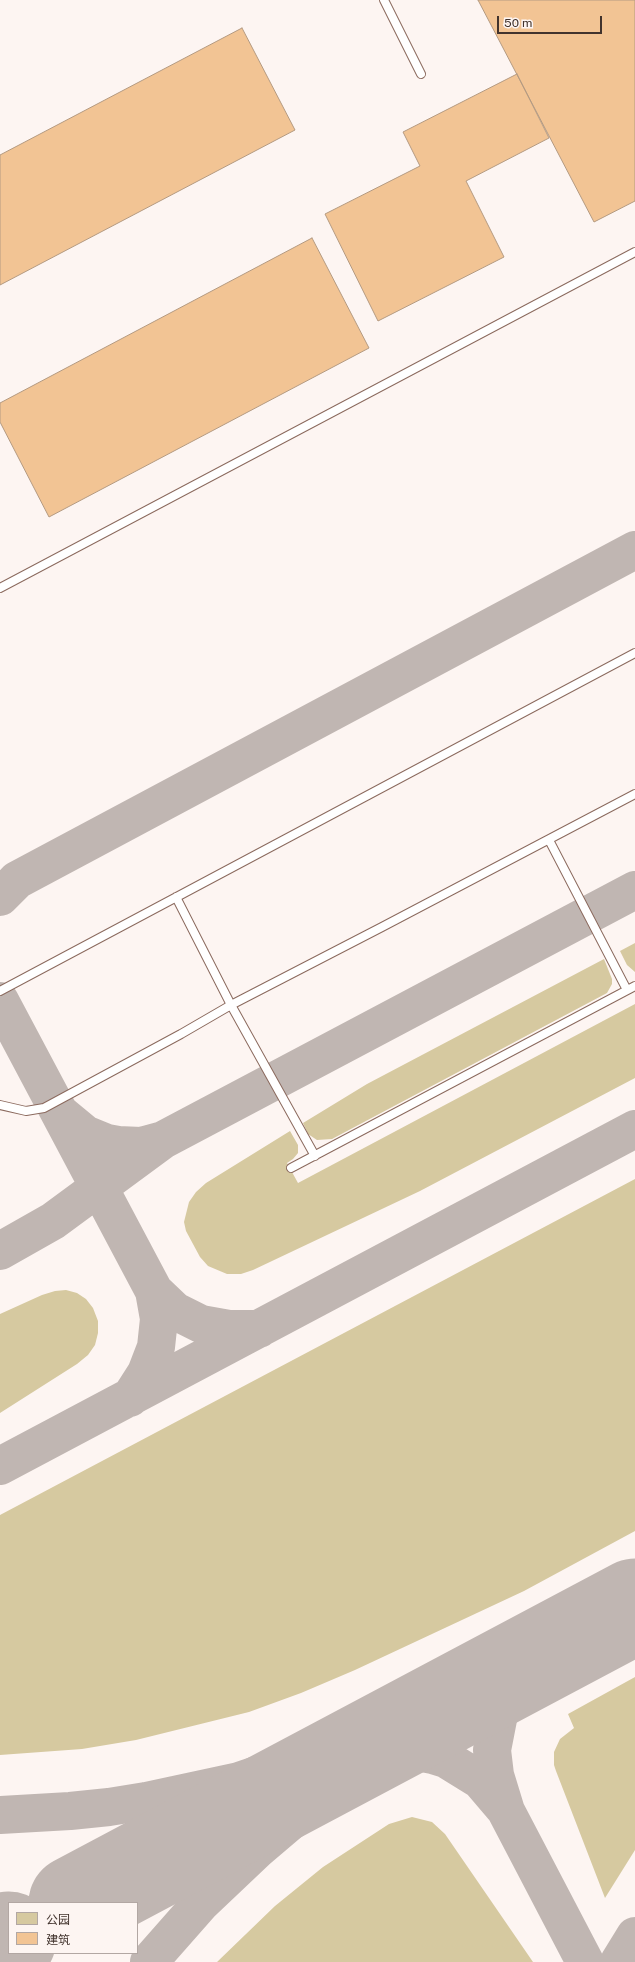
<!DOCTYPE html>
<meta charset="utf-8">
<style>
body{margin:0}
#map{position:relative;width:635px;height:1962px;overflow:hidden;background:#fdf5f2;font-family:"Public Sans","Noto Sans SC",sans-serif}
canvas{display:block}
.legend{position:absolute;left:8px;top:1902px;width:130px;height:52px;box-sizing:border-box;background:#fdf5f2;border:1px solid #b2a7a3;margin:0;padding:5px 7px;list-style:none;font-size:12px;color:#41332d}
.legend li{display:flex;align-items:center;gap:8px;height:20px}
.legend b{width:20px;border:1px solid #b2a7a3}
.scale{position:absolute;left:497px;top:16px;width:105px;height:18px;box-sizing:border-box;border:2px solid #41332d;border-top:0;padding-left:5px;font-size:12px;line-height:14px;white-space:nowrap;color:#41332d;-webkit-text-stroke:3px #fdf5f2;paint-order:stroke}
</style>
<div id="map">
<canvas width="635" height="1962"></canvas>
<ul class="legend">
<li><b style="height:11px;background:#d6c9a0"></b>公园</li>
<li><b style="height:11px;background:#f2c494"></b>建筑</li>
</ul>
<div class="scale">50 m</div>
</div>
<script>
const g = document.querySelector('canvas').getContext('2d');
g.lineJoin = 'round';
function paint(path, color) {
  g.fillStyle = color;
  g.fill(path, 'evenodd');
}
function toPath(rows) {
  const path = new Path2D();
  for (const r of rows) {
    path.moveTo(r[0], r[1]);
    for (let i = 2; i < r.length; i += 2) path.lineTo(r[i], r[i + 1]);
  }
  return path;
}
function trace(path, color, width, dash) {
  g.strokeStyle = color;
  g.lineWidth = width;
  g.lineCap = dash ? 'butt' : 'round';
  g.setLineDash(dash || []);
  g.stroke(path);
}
paint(toPath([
 [635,943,635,972,627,965,620,951],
 [604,959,612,979,612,984,607,993,332,1139,317,1140,308,1134,303,1123,367,1084],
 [635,1004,635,1078,420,1191,253,1270,241,1274,227,1274,208,1266,200,1257,186,1231,184,1222,189,1202,196,1192,206,1183,290,1131,298,1145,298,1153,293,1159,287,1163,298,1183],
 [635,1179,635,1531,524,1591,355,1670,301,1693,249,1712,136,1740,82,1749,0,1755,0,1515],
 [66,1290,77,1293,86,1299,93,1308,98,1321,98,1333,95,1345,88,1355,77,1364,0,1413,0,1314,42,1295,55,1291],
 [635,1677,635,1850,605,1898,556,1771,554,1765,554,1752,560,1739,574,1728,568,1714],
 [412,1817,432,1822,445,1834,533,1962,217,1962,275,1906,323,1867,389,1824]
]), '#d6c9a0');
trace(toPath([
 [0,897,17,880,635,550],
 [0,1001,154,1291,159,1319,156,1347,146,1373,130,1398],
 [62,1115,85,1134,107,1143,118,1145,141,1146,163,1140],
 [0,1251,53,1221,163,1140,635,890],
 [154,1291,175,1311,201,1324,229,1329,259,1329],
 [0,1466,635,1129],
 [534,1662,516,1681,499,1714,492,1750,495,1775,506,1811,585,1962],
 [370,1752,407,1750,433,1755,446,1759,480,1780,503,1807],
 [0,1815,70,1811,109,1807,146,1801,239,1781,321,1753,414,1716,543,1655],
 [149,1962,201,1903,258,1849,318,1798,400,1738],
 [619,1962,635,1936]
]), '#c0b6b2', 38);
trace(toPath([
 [76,1903,635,1606],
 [0,1943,9,1939]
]), '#c0b6b2', 95);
const building = toPath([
 [478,0,635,0,635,201,594,222,478,0],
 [242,28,295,130,0,285,0,155,242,28],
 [517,74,549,138,466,181,504,257,378,321,325,214,420,166,403,132,517,74],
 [312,238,369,348,49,517,0,422,0,403,312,238]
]);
paint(building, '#f2c494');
trace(building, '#b49a81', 1);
const service = toPath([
 [384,0,421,74],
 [0,588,635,252],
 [549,840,627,990],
 [176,897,231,1005,315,1156],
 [0,991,635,653],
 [0,1105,26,1111,44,1108,181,1034,231,1005,382,927,635,794],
 [291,1168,635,986]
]);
trace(service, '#8b6a5e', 10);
trace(service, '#fff', 8);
</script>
